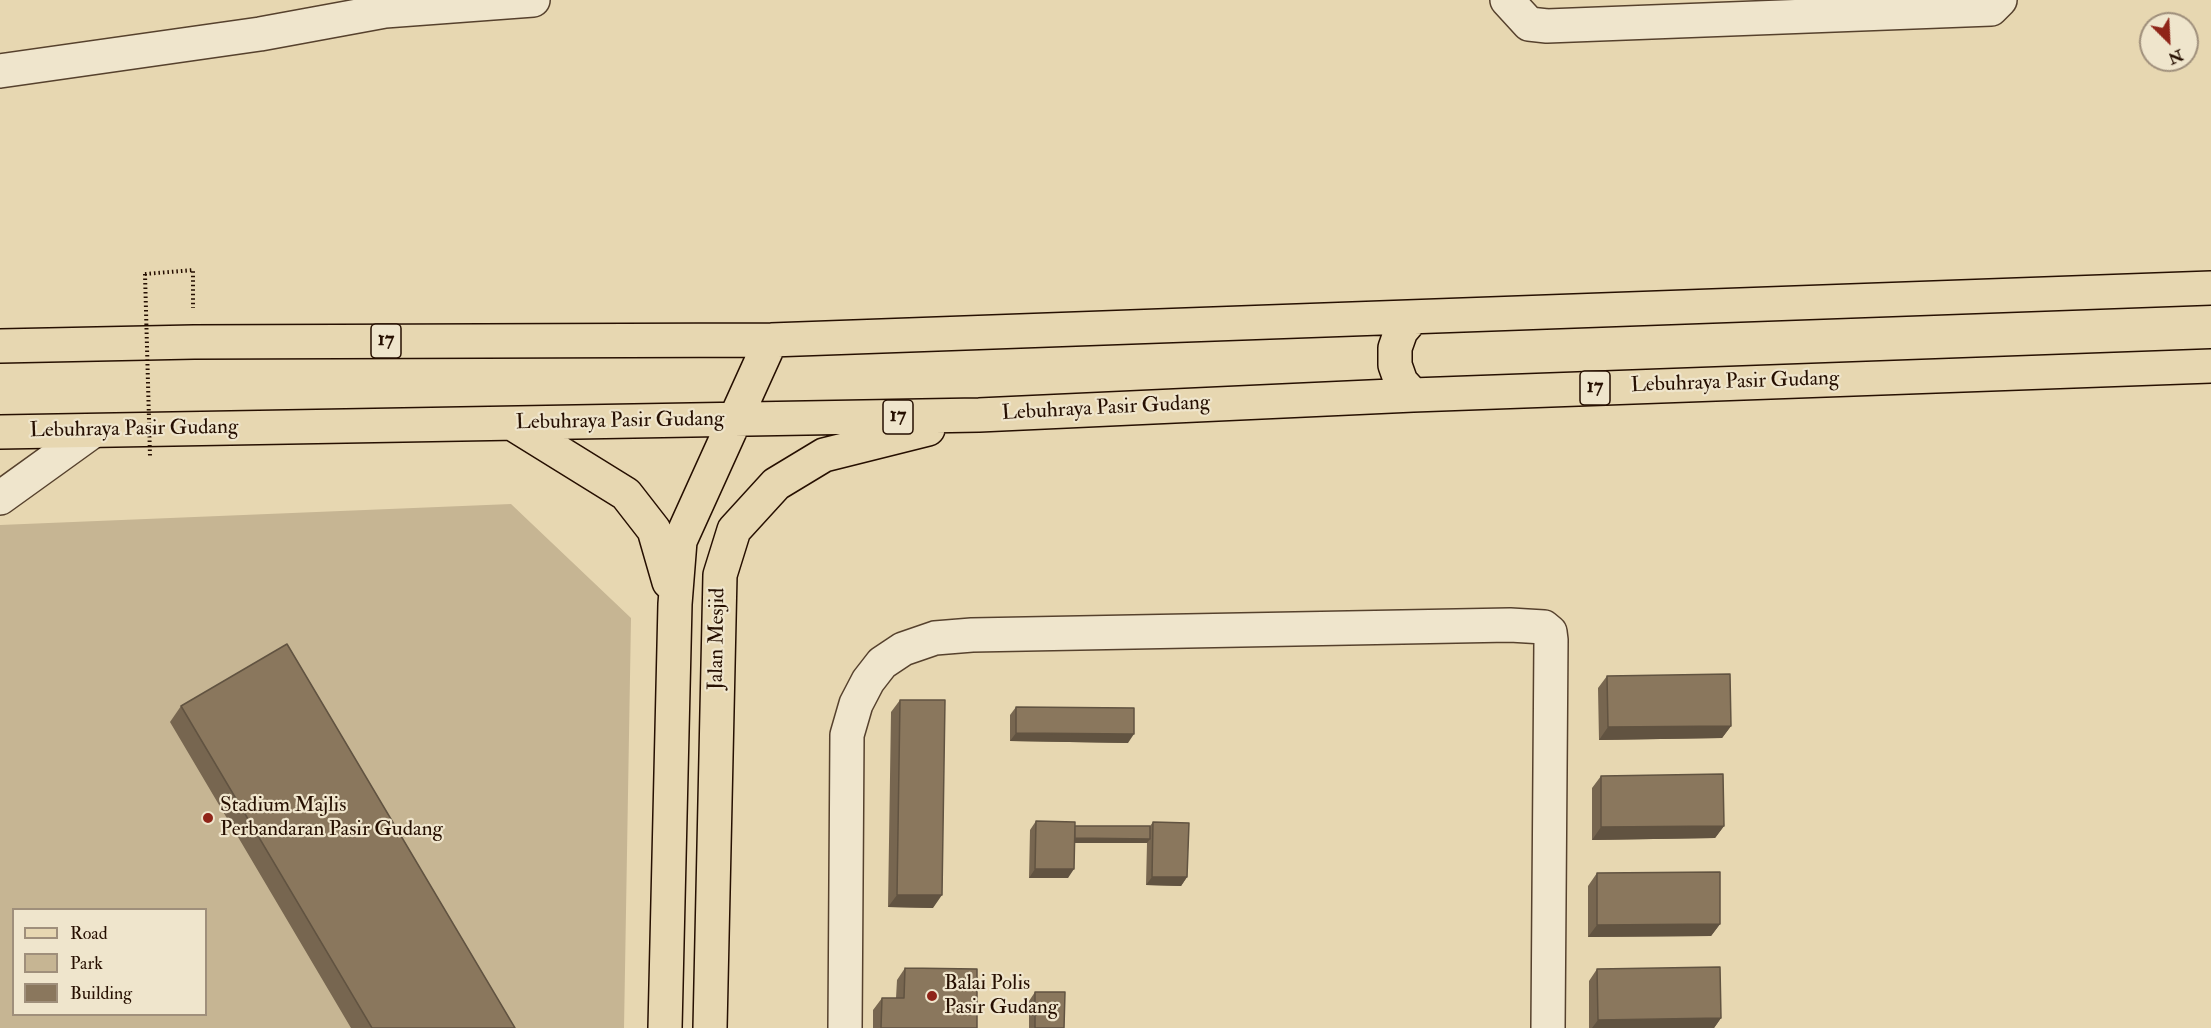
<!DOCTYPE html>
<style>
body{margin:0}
#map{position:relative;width:2211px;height:1028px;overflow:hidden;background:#e7d7b1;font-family:"IM FELL Double Pica",serif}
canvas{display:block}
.legend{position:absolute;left:12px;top:908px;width:195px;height:108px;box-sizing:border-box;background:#efe5cc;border:2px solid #9f8f7b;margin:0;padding:8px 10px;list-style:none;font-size:18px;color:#260f01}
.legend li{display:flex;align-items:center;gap:12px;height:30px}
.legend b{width:30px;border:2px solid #9f8f7b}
.north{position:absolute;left:2139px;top:12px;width:60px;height:60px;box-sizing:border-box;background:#efe5cc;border:2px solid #9f8f7b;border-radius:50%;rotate:156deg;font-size:16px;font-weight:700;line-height:24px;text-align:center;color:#260f01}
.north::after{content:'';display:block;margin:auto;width:21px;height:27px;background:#8f2418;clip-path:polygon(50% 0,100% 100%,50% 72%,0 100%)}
</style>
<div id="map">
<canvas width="2211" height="1028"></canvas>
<ul class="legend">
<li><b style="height:8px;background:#e7d7b1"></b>Road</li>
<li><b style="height:16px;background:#c6b593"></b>Park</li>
<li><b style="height:16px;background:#8a775d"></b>Building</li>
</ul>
<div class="north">N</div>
</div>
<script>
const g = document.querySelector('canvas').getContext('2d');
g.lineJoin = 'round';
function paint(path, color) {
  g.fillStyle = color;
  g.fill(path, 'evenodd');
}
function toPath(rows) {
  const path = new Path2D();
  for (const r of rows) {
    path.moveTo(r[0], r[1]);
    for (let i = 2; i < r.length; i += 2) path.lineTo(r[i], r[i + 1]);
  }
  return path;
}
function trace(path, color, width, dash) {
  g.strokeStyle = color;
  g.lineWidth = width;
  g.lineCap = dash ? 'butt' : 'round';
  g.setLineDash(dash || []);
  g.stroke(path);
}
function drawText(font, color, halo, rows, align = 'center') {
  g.font = font + ' "IM FELL Double Pica",serif';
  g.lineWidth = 4.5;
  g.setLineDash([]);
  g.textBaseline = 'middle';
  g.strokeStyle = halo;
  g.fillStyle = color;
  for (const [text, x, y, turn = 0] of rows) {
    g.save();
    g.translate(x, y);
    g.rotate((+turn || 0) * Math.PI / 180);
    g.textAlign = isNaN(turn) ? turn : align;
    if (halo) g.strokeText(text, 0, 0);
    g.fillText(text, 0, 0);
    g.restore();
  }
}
paint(toPath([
 [511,504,631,618,624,1028,0,1028,0,525],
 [14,910,206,910,206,1014,14,1014]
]), '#c6b593');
const minor = toPath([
 [1507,0,1529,24,1547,26,1991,9,2000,0],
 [0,71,260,34,385,11,533,0],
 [0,498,93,431],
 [845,1028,847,735,856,704,868,681,882,663,903,649,935,638,972,635,1510,625,1544,627,1550,632,1551,640,1548,1028]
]);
const major = toPath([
 [1412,318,1401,331,1395,348,1395,365,1401,382,1413,395],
 [0,346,194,342,771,340,2211,288],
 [513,424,626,494,654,530,669,582],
 [0,432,979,415,1413,395,2211,366],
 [665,1028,675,604,680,541,771,340],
 [710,1028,720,575,734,530,776,484,824,455,928,429]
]);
trace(minor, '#56412d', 36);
trace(major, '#260f01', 36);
trace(toPath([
 [145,274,193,270,193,308]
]), '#260f01', 4, [1.5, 3]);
trace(minor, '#efe5cc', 33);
trace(major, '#e7d7b1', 33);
trace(toPath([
 [145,274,150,456]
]), '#260f01', 4, [1.5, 3]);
paint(toPath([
 [1607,676,1731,726,1722,738,1599,740,1598,688],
 [900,700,933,908,888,907,891,712],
 [181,706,515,1028,351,1028,170,722],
 [1016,707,1128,743,1010,741,1010,715],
 [1601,776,1724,826,1715,838,1592,840,1592,788],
 [1036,821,1075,826,1150,826,1153,822,1187,877,1181,886,1146,885,1147,843,1075,843,1068,878,1029,878,1030,830],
 [1597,873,1720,924,1711,936,1588,937,1588,886],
 [905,968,977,1028,873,1028,873,1010,882,998,896,998,897,980],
 [1597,969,1721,1018,1714,1028,1589,1028,1589,981],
 [1035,992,1064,1028,1029,1028,1029,1001]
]), '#776650');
paint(toPath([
 [1731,726,1722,738,1599,740,1608,727],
 [1016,733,1134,734,1128,743,1010,741],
 [1724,826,1715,838,1592,840,1601,827],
 [1072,838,1150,839,1147,843,1069,843],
 [1035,869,1074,869,1068,878,1029,878],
 [1152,877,1187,877,1181,886,1146,885],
 [897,895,942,895,933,908,888,907],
 [1720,924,1711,936,1588,937,1597,925],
 [1721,1018,1714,1028,1592,1028,1598,1020]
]), '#615341');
const building = toPath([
 [287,644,515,1028,372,1028,181,706,287,644],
 [1730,674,1731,726,1608,727,1607,676,1730,674],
 [900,700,945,700,942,895,897,895,900,700],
 [1016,707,1134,708,1134,734,1016,733,1016,707],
 [1723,774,1724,826,1601,827,1601,776,1723,774],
 [1036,821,1075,822,1074,869,1035,869,1036,821],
 [1153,822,1189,823,1187,877,1152,877,1153,822],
 [1075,826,1150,826,1150,839,1075,838,1075,826],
 [1720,872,1720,924,1597,925,1597,873,1720,872],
 [1720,967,1721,1018,1598,1020,1597,969,1720,967],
 [905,968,977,969,977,1028,881,1028,882,998,904,998,905,968],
 [1035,992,1065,992,1064,1028,1035,1028,1035,992]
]);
paint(building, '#8a775d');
trace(building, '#615341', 1.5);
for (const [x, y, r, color] of [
 [208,818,6,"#8f2418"],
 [932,996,6,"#8f2418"]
]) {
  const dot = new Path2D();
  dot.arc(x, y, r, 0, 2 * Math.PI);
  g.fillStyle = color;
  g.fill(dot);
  trace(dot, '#efe5cc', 2);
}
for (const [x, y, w] of [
 [386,341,30],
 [1595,388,30],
 [898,417,30]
]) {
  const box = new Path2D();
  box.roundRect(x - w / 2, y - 17, w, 34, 4.5);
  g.fillStyle = '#efe5cc';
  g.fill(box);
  trace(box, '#260f01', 1.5);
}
drawText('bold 20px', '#260f01', null, [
 ["17",386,341],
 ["17",1595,388],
 ["17",898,417]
]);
drawText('21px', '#260f01', '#efe5cc', [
 ["Lebuhraya Pasir Gudang",1735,383,-2],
 ["Lebuhraya Pasir Gudang",1106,409,-3],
 ["Lebuhraya Pasir Gudang",620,422,-1],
 ["Lebuhraya Pasir Gudang",134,430,-1],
 ["Jalan Mesjid",718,639,-89]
]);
drawText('21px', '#260f01', '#efe5cc', [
 ["Stadium Majlis",220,806],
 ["Perbandaran Pasir Gudang",220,830],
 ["Balai Polis",944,984],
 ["Pasir Gudang",944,1008]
], 'left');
</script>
